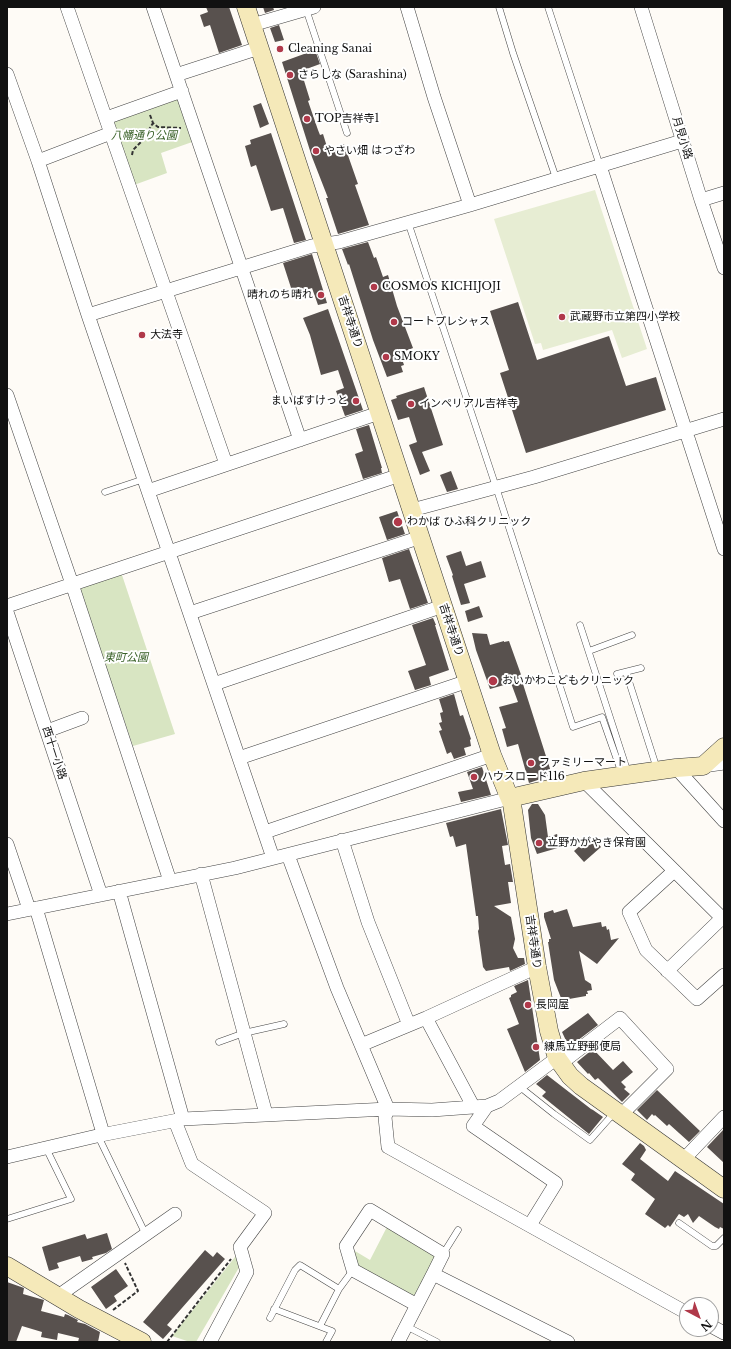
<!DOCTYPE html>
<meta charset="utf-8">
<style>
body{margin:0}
#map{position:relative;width:731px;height:1349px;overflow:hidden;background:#fefbf6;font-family:"Libre Baskerville",serif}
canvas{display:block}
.frame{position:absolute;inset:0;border:8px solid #111;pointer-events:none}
.north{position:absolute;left:679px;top:1297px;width:40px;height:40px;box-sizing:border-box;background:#fff;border:1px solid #a0a0a0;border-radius:50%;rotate:139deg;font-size:11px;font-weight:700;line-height:16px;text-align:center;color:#111}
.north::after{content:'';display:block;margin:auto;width:14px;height:18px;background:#b0394a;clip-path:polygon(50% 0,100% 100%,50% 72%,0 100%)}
</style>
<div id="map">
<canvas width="731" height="1349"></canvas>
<div class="frame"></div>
<div class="north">N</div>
</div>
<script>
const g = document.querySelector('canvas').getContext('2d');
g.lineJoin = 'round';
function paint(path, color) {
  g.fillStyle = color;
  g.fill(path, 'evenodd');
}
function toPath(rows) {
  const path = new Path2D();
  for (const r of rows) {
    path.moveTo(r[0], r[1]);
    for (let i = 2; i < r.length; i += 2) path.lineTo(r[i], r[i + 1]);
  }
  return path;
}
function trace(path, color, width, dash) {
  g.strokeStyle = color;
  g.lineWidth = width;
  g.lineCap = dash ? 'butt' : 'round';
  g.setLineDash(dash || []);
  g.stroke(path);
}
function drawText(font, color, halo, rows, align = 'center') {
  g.font = font + ' "Libre Baskerville","Noto Sans JP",serif';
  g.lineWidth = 4;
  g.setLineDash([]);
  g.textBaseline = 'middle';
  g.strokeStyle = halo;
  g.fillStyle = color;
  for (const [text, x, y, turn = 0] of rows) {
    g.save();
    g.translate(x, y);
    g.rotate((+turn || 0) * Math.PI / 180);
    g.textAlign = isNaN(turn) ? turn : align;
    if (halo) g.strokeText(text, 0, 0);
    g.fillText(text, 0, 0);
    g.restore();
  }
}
paint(toPath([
 [174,99,181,101,195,141,161,153,167,173,134,185,113,122],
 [120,569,175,734,133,746,77,582],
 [388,1225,439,1259,415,1298,357,1268,350,1248,370,1260],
 [239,1252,241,1264,196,1342,190,1342,172,1336]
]), '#d8e5c2');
paint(toPath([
 [595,190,647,349,622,358,612,330,543,350,541,343,535,344,494,219]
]), '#e7edd3');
paint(toPath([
 [206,7,229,7,242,45,219,53,210,25,204,27,200,15,208,12],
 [263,7,273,7,274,10,265,13],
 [279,25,284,40,275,42,270,28],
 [315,50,320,64,301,71,310,100,308,101,318,130,320,135,323,134,328,150,344,144,358,184,355,185,369,225,338,234,326,198,328,198,312,157,282,62],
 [261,103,269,124,260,128,253,106],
 [271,133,306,240,294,243,283,208,271,211,256,165,251,167,245,146,251,144,250,140],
 [368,242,374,258,376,257,383,277,388,275,397,306,413,348,400,353,404,365,401,366,403,372,387,377,373,340,349,264,348,265,342,249],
 [312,254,327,303,318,305,312,288,293,294,283,263],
 [518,302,537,360,609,336,626,386,656,377,666,410,526,453,500,373,509,370,490,311],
 [328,309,363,410,345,416,336,391,344,388,338,370,321,375,310,335,303,318],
 [424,387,443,445,422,452,430,471,420,475,409,445,417,442,409,417,398,420,391,400,397,398,396,396],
 [369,425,382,468,381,468,382,473,363,479,355,454,363,451,356,429],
 [451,471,458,489,447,492,440,475],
 [397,511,405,534,387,540,379,517],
 [409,549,428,603,410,609,400,579,389,582,382,558],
 [461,551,466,566,481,561,486,577,464,584,470,603,461,605,452,576,453,575,446,556],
 [479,606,483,617,468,622,465,611],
 [433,618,436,625,435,625,449,670,429,677,431,685,415,690,408,671,426,665,412,625],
 [472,633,487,634,490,645,504,641,504,642,509,641,524,683,523,684,552,775,529,783,518,744,507,747,502,729,506,728,499,707,518,702,511,683,490,689,476,650],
 [454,694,460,716,463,715,471,739,470,740,471,746,464,748,466,755,454,759,451,752,447,754,439,731,442,730,439,723,442,722,440,713,443,712,439,699],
 [482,767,491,795,461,802,458,792,473,789,467,772],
 [532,804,538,804,545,815,548,837,557,834,561,847,537,854,531,838,528,810],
 [501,809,508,845,502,846,505,865,510,864,513,882,508,882,511,903,494,906,511,917,515,939,513,948,518,958,524,958,525,964,510,971,509,967,486,971,483,967,478,931,479,929,478,916,476,916,466,844,456,847,453,836,450,837,446,823],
 [591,836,601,847,584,862,574,851],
 [567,909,573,927,601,922,602,927,606,926,607,930,609,929,611,940,619,938,597,964,579,951,585,980,591,984,592,990,587,991,588,994,586,994,586,996,569,999,561,998,554,980,548,942,549,942,549,939,551,939,544,917,544,913,553,910,554,913],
 [528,980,540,1060,525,1072,507,1029,519,1024,509,998,511,997,511,995,517,992,514,986],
 [588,1013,598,1025,569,1047,562,1032],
 [593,1049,613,1070,623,1061,633,1072,621,1082,626,1087,624,1089,630,1094,622,1102,598,1078,595,1080,589,1073,588,1074,577,1062],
 [547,1075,591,1109,593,1110,603,1117,589,1134,542,1096,546,1092,536,1084],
 [657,1090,700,1131,689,1142,669,1124,667,1126,655,1115,654,1116,652,1114,647,1120,637,1110],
 [724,1129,724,1163,707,1147],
 [640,1143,644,1146,646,1150,640,1159,668,1181,675,1171,724,1204,724,1229,720,1227,719,1229,715,1227,699,1216,693,1223,688,1214,684,1217,679,1214,670,1227,668,1225,665,1228,645,1214,655,1199,631,1180,635,1174,622,1164],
 [107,1233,112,1249,106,1253,92,1257,93,1259,82,1262,80,1256,57,1263,59,1268,49,1271,42,1247,85,1234,87,1239],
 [205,1250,213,1257,217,1252,225,1259,167,1325,172,1329,163,1339,143,1322],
 [116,1269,128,1286,114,1296,117,1301,106,1309,91,1287],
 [7,1282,24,1288,23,1294,44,1300,41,1311,64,1317,65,1314,68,1315,78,1320,77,1322,85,1324,100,1332,98,1342,78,1342,79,1338,58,1333,57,1340,41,1337,42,1332,22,1326,16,1342,7,1342]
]), '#58514e');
const lane = toPath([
 [499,7,513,53,556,178],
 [548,7,600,166],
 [306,9,347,133],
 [408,222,496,487,573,727,602,717,622,774],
 [105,492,144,479],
 [580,625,628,773],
 [589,651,632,635],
 [626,672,657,769],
 [617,674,641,668],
 [219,1042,244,1033,284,1024],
 [520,1087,554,1114,590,1140,614,1113],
 [101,1135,100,1140,146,1235],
 [7,1219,71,1199,46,1148],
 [679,1223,712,1246,716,1246,724,1238],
 [443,1254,458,1230],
 [274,1309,332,1331,326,1342],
 [270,1318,295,1270,300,1265,339,1289],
 [320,1326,339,1289,353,1270],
 [406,1326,437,1342]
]);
const street = toPath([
 [67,7,226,464],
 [153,7,300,440],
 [407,7,434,97,470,205],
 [641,7,701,200,724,268],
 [252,25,314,7],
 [7,74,38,161,88,315,273,858],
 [176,75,259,48],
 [106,118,182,91],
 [38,161,111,133],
 [600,166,724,549],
 [701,200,724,193],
 [88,315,312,246,339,242,470,205,682,141],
 [7,395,72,584,170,881],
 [148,491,379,413],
 [412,510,534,477,724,419],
 [7,606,400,475],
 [7,612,101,895],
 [190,613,421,537],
 [214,684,443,606],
 [47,731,82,718],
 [239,758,468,681],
 [703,766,724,763],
 [676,768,724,821],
 [584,781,724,920],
 [265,832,492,755],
 [342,840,368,922,409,1025],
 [7,844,29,909],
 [288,855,337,988,388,1109,385,1117,388,1147,687,1313],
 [674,871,629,912,646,950,697,999,724,975],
 [201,874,266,1114],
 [119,891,183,1119],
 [36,908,102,1130,101,1135],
 [7,914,235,868,510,798],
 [667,971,722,918],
 [426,1018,473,1106],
 [361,1045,426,1018,537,967],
 [560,1064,620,1018,667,1069,621,1115],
 [487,1106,473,1126,556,1183,530,1225],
 [175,1121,192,1164,265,1213,240,1247,247,1272,210,1342],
 [7,1157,101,1135,183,1119,388,1109,432,1110,487,1106,499,1101,557,1058],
 [684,1159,724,1117],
 [433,1274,568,1342],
 [58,1296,175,1214],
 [711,1326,724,1333],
 [398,1342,417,1305,433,1274,443,1254,370,1210,346,1246,353,1270,417,1305]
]);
const secondary = toPath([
 [246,7,492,755,512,804,537,967,549,1031,557,1058,570,1076,581,1086,724,1189],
 [510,798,584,781,676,768,703,766,724,747],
 [7,1266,79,1309,142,1342]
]);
trace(lane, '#444', 7);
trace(street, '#444', 14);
trace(secondary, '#333', 19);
trace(toPath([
 [150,115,153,123,158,127,181,128],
 [132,155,133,150,142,141,153,123],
 [113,1310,138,1291,125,1263],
 [167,1342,231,1259]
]), '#333', 2, [4, 2]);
trace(lane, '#fff', 6);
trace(street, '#fff', 13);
trace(secondary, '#f5e9b9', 18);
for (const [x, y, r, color] of [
 [280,49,4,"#b0394a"],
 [290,75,4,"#b0394a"],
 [307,119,4,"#b0394a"],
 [316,151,4,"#b0394a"],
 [374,287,4,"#b0394a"],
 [321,295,4,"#b0394a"],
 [562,317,4,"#b0394a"],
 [394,322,4,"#b0394a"],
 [142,335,4,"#b0394a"],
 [386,357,4,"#b0394a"],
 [356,401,4,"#b0394a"],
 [411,404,4,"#b0394a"],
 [398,522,5,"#b0394a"],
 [493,681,5,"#b0394a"],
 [531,763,4,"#b0394a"],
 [474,777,4,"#b0394a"],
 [539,843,4,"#b0394a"],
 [528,1005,4,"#b0394a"],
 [536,1047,4,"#b0394a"]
]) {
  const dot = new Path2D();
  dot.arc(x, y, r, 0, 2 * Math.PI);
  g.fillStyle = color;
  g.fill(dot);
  trace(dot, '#fff', 1.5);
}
drawText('11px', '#111', '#fff', [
 ["Cleaning Sanai",288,49],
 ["さらしな (Sarashina)",298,75],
 ["TOP吉祥寺1",315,119],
 ["やさい畑 はつざわ",324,151],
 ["COSMOS KICHIJOJI",382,287],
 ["晴れのち晴れ",313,295,"right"],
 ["武蔵野市立第四小学校",570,317],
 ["コートプレシャス",402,322],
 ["大法寺",150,335],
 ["SMOKY",394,357],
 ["まいばすけっと",348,401,"right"],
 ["インペリアル吉祥寺",419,404],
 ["わかば ひふ科クリニック",407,522],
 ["おいかわこどもクリニック",502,681],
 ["ファミリーマート",539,763],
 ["ハウスロード116",482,777],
 ["立野かがやき保育園",547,843],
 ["長岡屋",536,1005],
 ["練馬立野郵便局",544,1047]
], 'left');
drawText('italic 11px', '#396128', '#fff', [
 ["八幡通り公園",144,136],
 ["東町公園",126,658]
]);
drawText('11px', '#111', '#fff', [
 ["月見小路",682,138,73],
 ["吉祥寺通り",350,322,72],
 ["吉祥寺通り",451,630,72],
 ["西十一小路",54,753,72],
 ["吉祥寺通り",533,942,82]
]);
</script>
